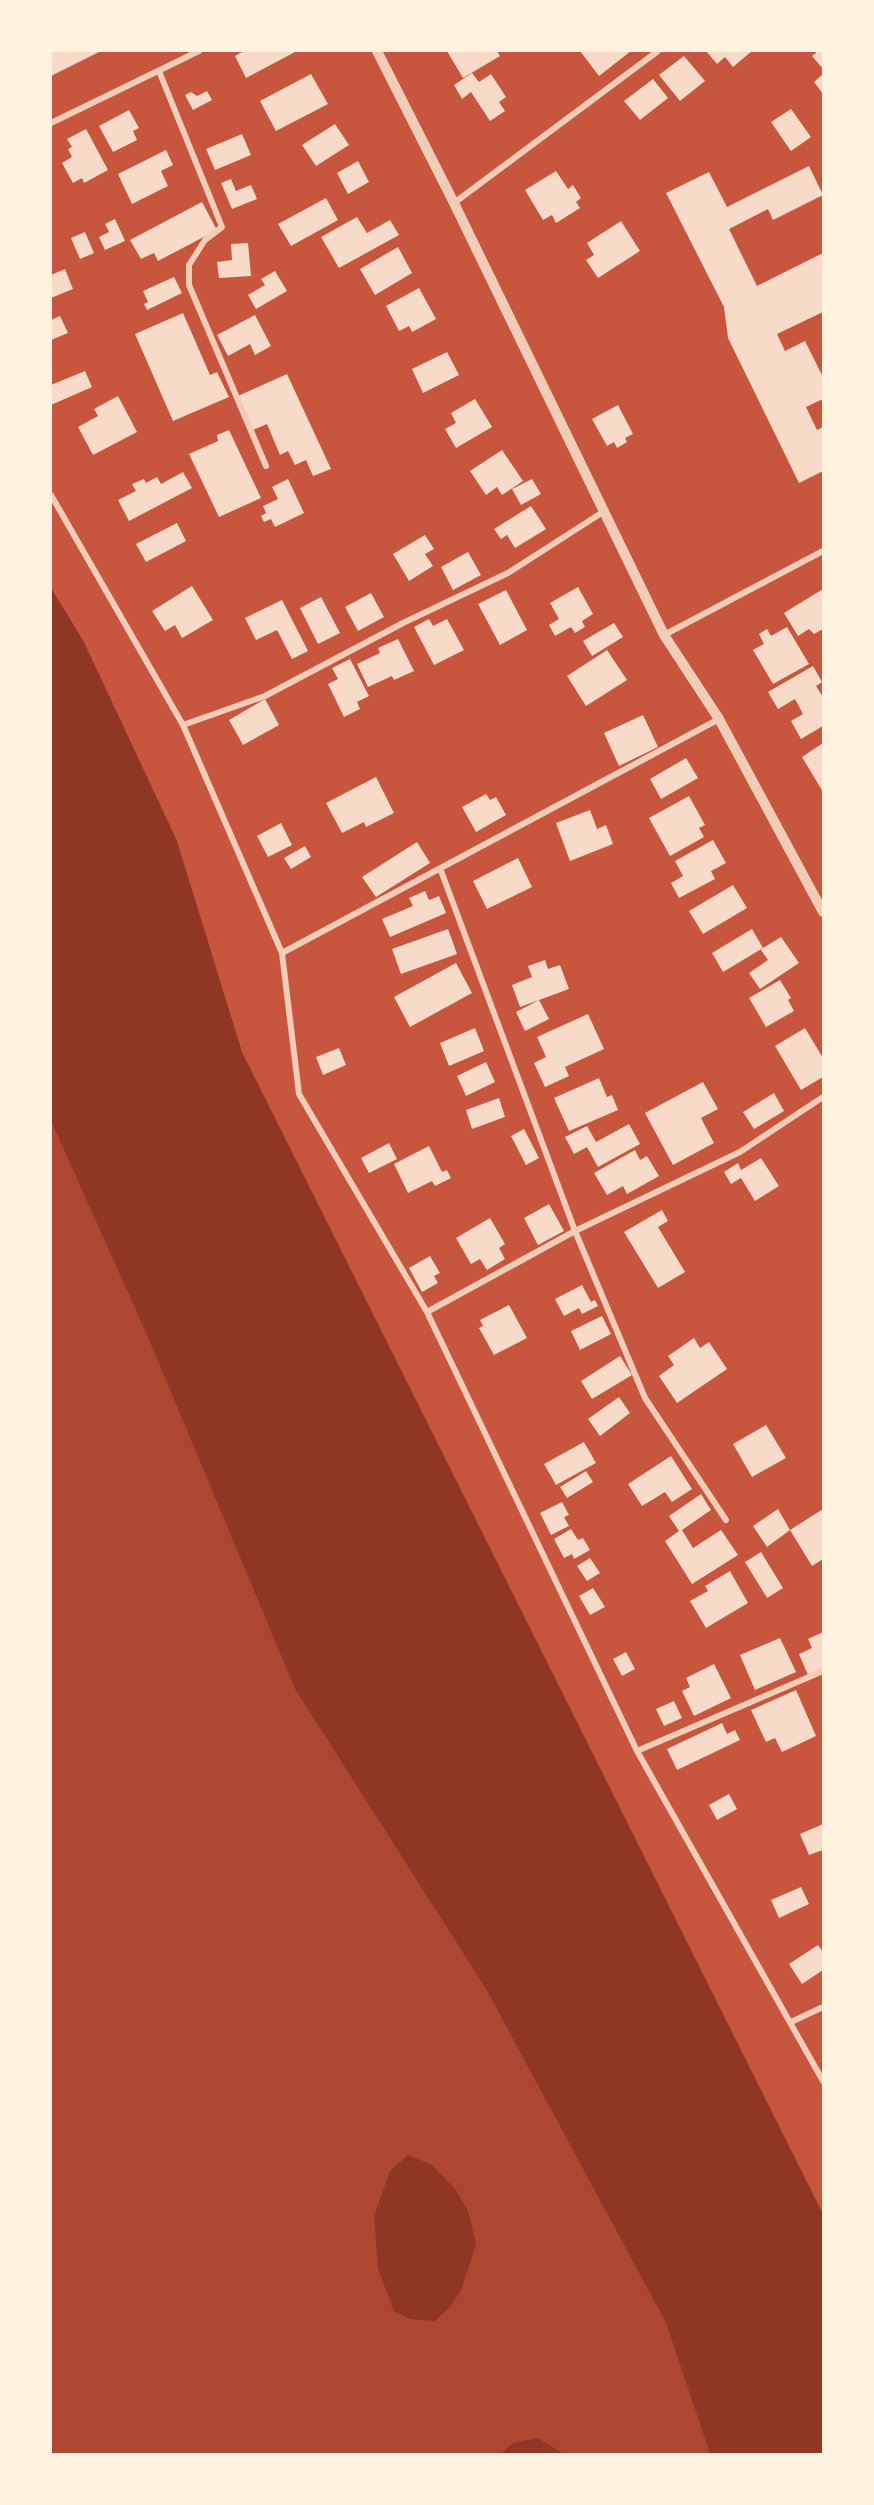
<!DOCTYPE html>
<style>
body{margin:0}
#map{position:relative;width:874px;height:2505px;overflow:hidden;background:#c8553d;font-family:"Times New Roman",serif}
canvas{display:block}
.frame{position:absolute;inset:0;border:52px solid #fff3e0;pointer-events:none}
</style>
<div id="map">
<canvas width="874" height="2505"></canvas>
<div class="frame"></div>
</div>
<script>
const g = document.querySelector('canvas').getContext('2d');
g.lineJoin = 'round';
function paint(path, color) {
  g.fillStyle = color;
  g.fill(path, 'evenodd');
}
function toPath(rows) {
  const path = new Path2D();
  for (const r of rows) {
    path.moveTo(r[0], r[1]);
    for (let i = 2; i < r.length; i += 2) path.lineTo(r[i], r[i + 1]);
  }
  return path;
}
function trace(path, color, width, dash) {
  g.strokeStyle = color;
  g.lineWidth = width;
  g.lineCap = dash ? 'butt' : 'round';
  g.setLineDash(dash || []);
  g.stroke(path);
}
paint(toPath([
 [51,1121,147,1335,295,1689,486,1989,666,2323,710,2454,51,2454]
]), '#ae4732');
paint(toPath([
 [51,588,84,642,177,841,242,1052,823,2214,823,2454,710,2454,666,2323,486,1989,295,1689,147,1335,51,1121],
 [408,2155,432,2165,456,2190,468,2211,476,2244,461,2290,450,2307,435,2321,410,2319,394,2311,378,2269,374,2216,390,2171],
 [538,2438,563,2454,501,2454,513,2443]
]), '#8f3625');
paint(toPath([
 [51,51,101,51,51,76],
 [244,51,297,51,246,78,235,56],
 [447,51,497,51,500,56,463,78],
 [580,51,631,51,599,76],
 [706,51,752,51,733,67,725,57,717,64],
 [818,51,823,51,823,69,812,56],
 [684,56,705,81,680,101,659,75],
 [472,73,479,82,491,74,506,97,499,102,505,111,490,121,471,92,462,99,454,85],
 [311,74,328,104,276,131,260,101],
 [823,74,823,94,814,82],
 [653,79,668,98,640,120,624,101],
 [207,91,212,100,193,110,185,95,191,92,197,96],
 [791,109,811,137,791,151,771,122],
 [129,110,139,128,133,131,137,140,113,152,99,126],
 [335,124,349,145,316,166,302,145],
 [86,129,108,170,84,183,82,178,73,183,62,163,72,157,68,149,72,147,67,139],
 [242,134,251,155,215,170,206,149],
 [166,150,173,165,161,171,168,186,132,204,118,174],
 [358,161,369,182,348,194,337,173],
 [809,166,823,195,773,220,768,209,729,229,757,286,823,253,823,312,777,334,785,351,805,341,823,377,823,399,806,407,817,430,823,427,823,471,799,483,728,338,724,307,666,193,709,172,727,207],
 [556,171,568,189,573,185,581,198,576,202,580,208,556,223,552,215,543,220,525,190],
 [231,179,236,191,251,185,257,199,232,209,221,183],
 [326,198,338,220,291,246,278,224],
 [202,202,217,230,158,261,154,253,141,259,130,240],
 [357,217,367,233,390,220,399,235,339,268,321,237],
 [115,219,125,241,105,250,99,237,109,232,105,224],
 [621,221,640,251,598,278,586,260,594,255,587,243],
 [85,232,94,253,80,259,71,238],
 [248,243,251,276,219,278,217,262,232,260,231,244],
 [398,247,412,273,375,295,360,269],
 [65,269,73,289,51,298,51,275],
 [275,271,287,291,256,309,248,295,265,285,261,279],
 [174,277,182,293,147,310,144,304,148,302,143,291],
 [419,288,436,319,412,332,409,326,399,331,386,306],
 [183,313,210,375,217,372,229,397,173,421,135,334],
 [255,315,271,346,255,355,250,344,228,356,217,335],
 [60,316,68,333,51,340,51,320],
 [447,352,459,375,423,393,412,369],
 [85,371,92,387,51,405,51,385],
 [287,374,331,469,313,476,306,460,295,465,288,451,280,455,267,424,253,430,238,396],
 [118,396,137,432,93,455,78,427,98,416,94,409],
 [475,399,492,427,456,448,445,429,456,423,451,413],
 [618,405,633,434,625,438,627,442,617,448,614,442,607,446,592,419],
 [229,430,261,498,219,517,189,454,218,441,217,435],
 [502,450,523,481,502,495,497,487,486,495,470,471],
 [183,472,192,488,129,521,118,500,136,491,132,484,144,479,146,483,157,477,161,484],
 [288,479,304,513,275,527,271,519,264,522,261,516,266,513,263,506,278,499,272,487],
 [532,479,541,494,521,505,512,489],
 [531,506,546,529,515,548,507,535,501,539,494,529],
 [177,523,186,541,146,562,136,544],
 [425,535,434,549,425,554,433,566,409,581,393,554],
 [468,552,481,575,453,590,441,567],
 [192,586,213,620,182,638,175,625,165,631,152,611],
 [578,587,593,614,582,621,585,627,575,633,571,627,555,636,549,625,559,619,550,603],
 [823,589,823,629,814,634,809,629,798,636,784,613],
 [506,590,527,630,500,645,478,604],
 [371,593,384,617,358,631,345,607],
 [321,597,340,633,318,644,300,608],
 [282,600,308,651,292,659,277,630,256,640,245,618],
 [429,619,433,626,447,619,464,650,434,665,414,627],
 [614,623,623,637,592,656,583,641],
 [787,627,809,664,773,684,753,650,764,644,759,634,767,629,771,636],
 [398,639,414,671,394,680,392,676,368,687,357,664,380,653,378,648],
 [607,650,627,680,586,706,567,676],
 [350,659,369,696,357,702,360,709,344,717,328,684,338,679,332,668],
 [813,666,822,682,816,686,823,697,823,726,801,739,791,721,803,714,795,699,778,709,768,692],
 [265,699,279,725,243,745,229,720],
 [643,715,658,747,619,766,604,733],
 [823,743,823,792,802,757],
 [686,758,698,778,661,799,650,779],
 [376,777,394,813,366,827,364,822,342,833,326,803],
 [486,794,490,800,496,797,506,815,476,832,462,807],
 [689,796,705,825,699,828,704,837,670,856,649,818],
 [590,810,597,829,606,825,613,844,570,861,556,823],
 [281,823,292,845,268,857,257,836],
 [713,840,726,863,711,871,715,879,679,898,671,883,683,876,675,861],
 [417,842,430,863,376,897,362,877],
 [305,846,311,857,291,869,284,858],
 [518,858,532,887,487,909,473,881],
 [733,885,747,908,703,934,689,911],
 [425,891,429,900,439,896,446,913,390,937,382,919,413,906,409,898],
 [448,929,457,954,401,974,392,949],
 [752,929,763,948,781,937,799,963,760,989,749,973,768,960,761,950,763,948,723,972,712,953],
 [545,960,548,969,560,965,569,989,520,1007,512,985,532,977,528,966],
 [456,963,472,993,410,1027,394,997],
 [780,980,791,998,788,1000,794,1011,766,1027,749,998],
 [539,1000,549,1019,525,1031,516,1012],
 [588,1014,604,1049,565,1067,569,1076,545,1087,534,1063,546,1057,537,1037],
 [475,1028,484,1051,449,1066,440,1043],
 [805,1028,823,1058,823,1077,801,1090,775,1046],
 [339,1048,346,1065,323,1075,316,1057],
 [486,1062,495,1082,466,1096,457,1076],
 [599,1078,607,1097,612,1095,618,1110,569,1131,554,1098],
 [703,1082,718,1109,701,1118,714,1143,673,1165,645,1113],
 [774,1093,784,1111,754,1129,743,1112],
 [499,1098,505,1117,472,1129,466,1110],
 [629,1124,640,1144,598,1167,587,1147,574,1154,565,1137,587,1126,596,1142],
 [524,1129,539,1158,526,1165,511,1136],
 [389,1143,397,1159,369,1173,361,1158],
 [429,1146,442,1172,447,1170,451,1178,435,1186,432,1181,408,1193,394,1164],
 [635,1150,640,1160,647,1156,659,1176,627,1194,623,1186,607,1195,594,1173],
 [761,1158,779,1186,755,1201,741,1178,731,1184,724,1172,738,1163,741,1170],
 [549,1204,564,1231,538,1245,524,1218],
 [662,1210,668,1221,658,1227,685,1272,658,1288,624,1232],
 [490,1218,505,1244,499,1248,505,1259,487,1270,480,1259,471,1264,456,1238],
 [430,1256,440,1273,434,1276,438,1283,422,1292,409,1268],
 [582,1285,591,1302,595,1300,598,1306,582,1314,579,1308,564,1316,555,1299],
 [509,1305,527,1338,494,1355,479,1328,483,1326,480,1320],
 [602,1316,611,1334,580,1350,571,1331],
 [694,1338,700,1348,709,1342,727,1369,677,1403,659,1376,674,1365,668,1356],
 [620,1356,632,1375,592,1399,581,1381],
 [619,1397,630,1413,600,1436,588,1419],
 [766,1425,786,1458,752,1477,733,1444],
 [584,1442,596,1463,556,1485,544,1464],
 [671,1456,692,1489,672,1502,665,1492,642,1506,628,1484],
 [586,1471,593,1482,567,1498,560,1487],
 [701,1494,711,1510,682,1530,693,1548,721,1530,738,1555,692,1584,665,1541,679,1531,669,1516],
 [562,1502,569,1515,564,1517,569,1526,551,1535,540,1513],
 [778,1509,790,1530,823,1509,823,1559,812,1566,790,1530,767,1547,753,1526],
 [571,1529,578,1540,583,1538,590,1550,574,1559,572,1554,564,1558,554,1539],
 [761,1552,783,1588,767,1598,745,1562],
 [590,1558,600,1573,587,1581,577,1566],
 [730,1571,748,1603,706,1628,690,1601,708,1591,705,1586],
 [593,1588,605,1607,590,1615,579,1596],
 [823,1632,823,1668,808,1675,799,1654,812,1648,808,1639],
 [780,1638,796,1672,755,1690,740,1655],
 [626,1652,635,1669,622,1676,613,1659],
 [714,1664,731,1698,694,1716,682,1691,690,1687,686,1678],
 [796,1690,816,1736,782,1752,775,1738,766,1742,751,1710],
 [674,1701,682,1718,664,1726,656,1709],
 [722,1723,727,1734,735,1730,740,1740,677,1770,667,1749],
 [729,1794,737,1809,717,1820,709,1805],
 [823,1824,823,1850,809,1855,800,1834],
 [801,1887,809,1904,779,1918,771,1900],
 [818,1945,823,1952,823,1970,802,1984,789,1964]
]), '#f7dbc8');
trace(toPath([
 [159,71,222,227,205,240,189,265,189,285,266,466],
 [51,123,199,51],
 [454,203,658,51],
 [51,495,183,725,282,953,299,1094,427,1312,637,1751,823,2081],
 [664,635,823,551],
 [183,725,265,696,403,623,508,573,603,512],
 [440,868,575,1231,645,1398,726,1520],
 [282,953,719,719],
 [427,1312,575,1231,740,1152,823,1097],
 [637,1751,823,1671],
 [791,2022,823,2007]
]), '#f1ccb7', 6);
trace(toPath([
 [377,51,454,203,664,635,719,719,823,912]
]), '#f1ccb7', 10);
</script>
